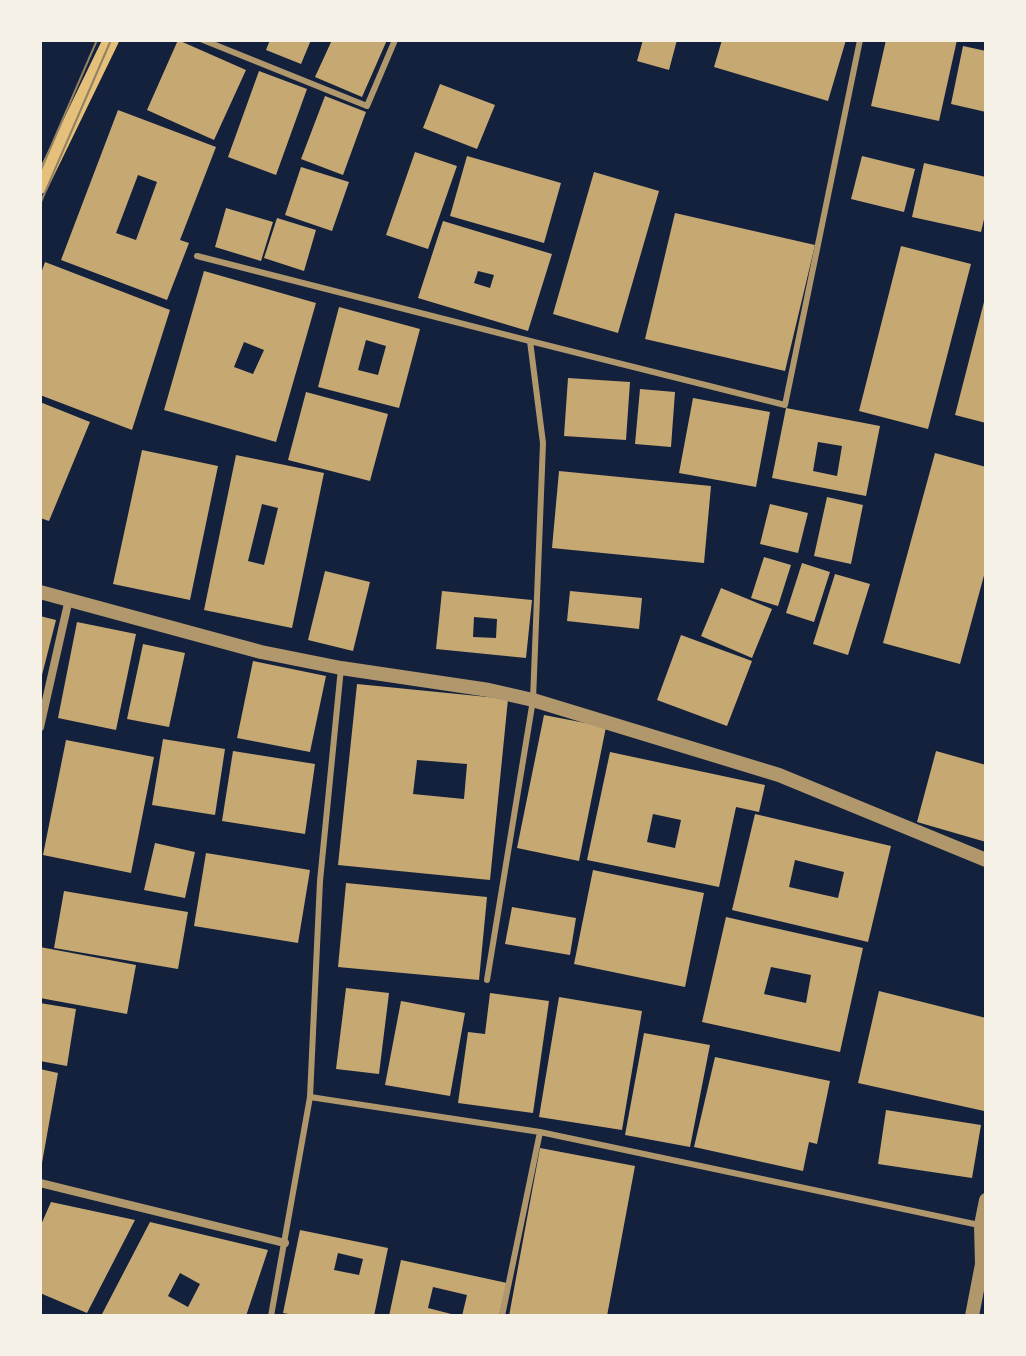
<!DOCTYPE html>
<style>
body{margin:0}
#map{position:relative;width:1026px;height:1356px;overflow:hidden;background:#14213d;font-family:Inter,sans-serif}
canvas{display:block}
.frame{position:absolute;inset:0;border:42px solid #f6f1e7;pointer-events:none}
</style>
<div id="map">
<canvas width="1026" height="1356"></canvas>
<div class="frame"></div>
</div>
<script>
const g = document.querySelector('canvas').getContext('2d');
g.lineJoin = 'round';
function paint(path, color) {
  g.fillStyle = color;
  g.fill(path, 'evenodd');
}
function toPath(rows) {
  const path = new Path2D();
  for (const r of rows) {
    path.moveTo(r[0], r[1]);
    for (let i = 2; i < r.length; i += 2) path.lineTo(r[i], r[i + 1]);
  }
  return path;
}
function trace(path, color, width, dash) {
  g.strokeStyle = color;
  g.lineWidth = width;
  g.lineCap = dash ? 'butt' : 'round';
  g.setLineDash(dash || []);
  g.stroke(path);
}
paint(toPath([
 [178,40,246,70,214,140,147,110],
 [270,40,311,40,301,64,266,50],
 [332,40,387,40,362,97,315,77],
 [643,40,677,40,669,70,637,61],
 [722,40,846,40,828,101,714,67],
 [886,40,957,40,939,121,871,106],
 [963,46,986,51,986,112,951,104],
 [259,71,307,89,276,175,228,157],
 [440,84,495,105,477,149,423,128],
 [325,96,366,112,343,175,301,159],
 [118,110,216,147,180,240,189,243,167,300,61,260],
 [138,175,157,182,136,240,116,233],
 [415,152,457,166,428,249,386,235],
 [467,156,561,183,544,243,450,216],
 [862,156,915,169,904,212,851,199],
 [924,163,986,177,986,211,981,232,912,217],
 [301,167,349,182,332,231,285,215],
 [594,172,659,191,618,333,553,314],
 [226,208,273,222,261,261,215,247],
 [675,213,815,245,785,371,645,339],
 [277,218,316,230,304,271,264,258],
 [443,221,552,254,528,331,418,298],
 [478,271,494,275,490,288,474,283],
 [901,246,971,264,928,429,859,411],
 [45,262,170,310,132,430,40,395,40,276],
 [204,271,316,303,276,442,164,410],
 [244,342,264,350,253,374,234,367],
 [985,298,986,299,986,423,955,415],
 [339,307,420,329,399,408,318,387],
 [366,340,386,346,378,375,358,370],
 [568,378,630,382,626,440,564,436],
 [640,389,675,392,671,447,635,444],
 [306,392,388,414,370,481,288,460],
 [693,398,770,412,756,487,679,473],
 [40,402,90,422,49,521,40,518],
 [786,408,880,426,866,496,772,478],
 [818,442,842,446,837,476,813,471],
 [142,450,218,466,190,600,113,584],
 [935,453,986,467,986,568,960,664,883,643],
 [236,455,324,473,292,628,204,610],
 [262,504,278,508,264,565,248,561],
 [559,471,711,486,704,563,552,548],
 [827,497,863,505,851,564,814,556],
 [770,504,808,513,798,553,760,544],
 [764,557,791,565,778,606,751,598],
 [802,563,830,572,814,622,786,613],
 [325,571,370,582,353,651,308,640],
 [835,574,870,584,848,655,813,644],
 [721,588,772,609,752,658,701,636],
 [442,591,532,600,526,658,436,649],
 [474,617,497,619,496,638,473,637],
 [570,591,642,598,639,629,567,621],
 [40,616,56,620,41,679,40,679],
 [77,622,136,634,116,730,58,718],
 [681,635,752,661,727,726,657,700],
 [143,644,185,653,169,727,127,719],
 [253,661,326,676,310,752,237,738],
 [357,684,508,699,490,880,338,865],
 [417,760,467,764,464,799,413,794],
 [544,715,606,727,579,861,517,848],
 [163,739,225,749,215,815,152,805],
 [66,740,154,757,131,873,43,855],
 [233,751,315,764,305,834,222,821],
 [936,751,986,765,986,842,917,822],
 [610,752,765,785,759,812,736,807,719,887,587,860],
 [653,814,681,820,675,848,647,842],
 [755,814,891,846,868,942,732,910],
 [795,860,844,872,838,898,789,887],
 [155,843,195,852,185,898,144,890],
 [206,853,310,870,298,943,194,926],
 [593,870,704,893,685,987,574,964],
 [346,883,487,897,479,980,338,967],
 [64,891,188,912,178,969,54,948],
 [512,907,576,918,570,955,505,944],
 [726,917,863,948,840,1052,702,1022],
 [771,967,811,975,806,1003,764,994],
 [40,947,136,965,127,1014,40,998],
 [346,988,389,993,379,1074,336,1069],
 [879,991,986,1018,984,1111,858,1083],
 [490,993,549,1001,533,1113,458,1103,468,1032,485,1034],
 [559,997,642,1011,622,1130,539,1117],
 [401,1001,465,1013,450,1096,385,1085],
 [40,1003,76,1009,67,1066,40,1061],
 [644,1033,710,1045,690,1147,625,1135],
 [715,1057,830,1081,817,1144,809,1142,803,1171,694,1147],
 [40,1069,58,1073,42,1163,40,1163],
 [886,1110,981,1125,972,1178,878,1164],
 [540,1148,635,1166,607,1316,509,1316],
 [51,1202,135,1220,87,1313,40,1293,40,1227],
 [150,1222,268,1250,246,1316,101,1316],
 [180,1273,200,1284,188,1307,168,1296],
 [300,1230,388,1248,374,1316,299,1316,283,1313],
 [338,1253,363,1259,359,1275,334,1270],
 [401,1260,507,1283,499,1316,462,1316,467,1295,433,1287,428,1308,459,1316,389,1316]
]), '#c6a872');
trace(toPath([
 [203,40,367,106,395,40],
 [197,256,530,341,543,443,533,700,487,980],
 [530,341,785,405,860,40],
 [341,668,320,881,310,1097,540,1132,979,1225],
 [271,1316,310,1097],
 [502,1316,540,1132]
]), '#b1986c', 6);
trace(toPath([
 [40,727,69,599],
 [40,1183,285,1243]
]), '#b1986c', 8);
trace(toPath([
 [40,592,261,652,341,668,489,690,533,700,779,775,986,860],
 [972,1316,982,1264,981,1225,986,1200]
]), '#b1986c', 14);
trace(toPath([
 [40,186,111,40]
]), '#e5c07b', 16);
trace(toPath([
 [40,172,97,40],
 [40,204,111,40]
]), '#918062', 2);
</script>
